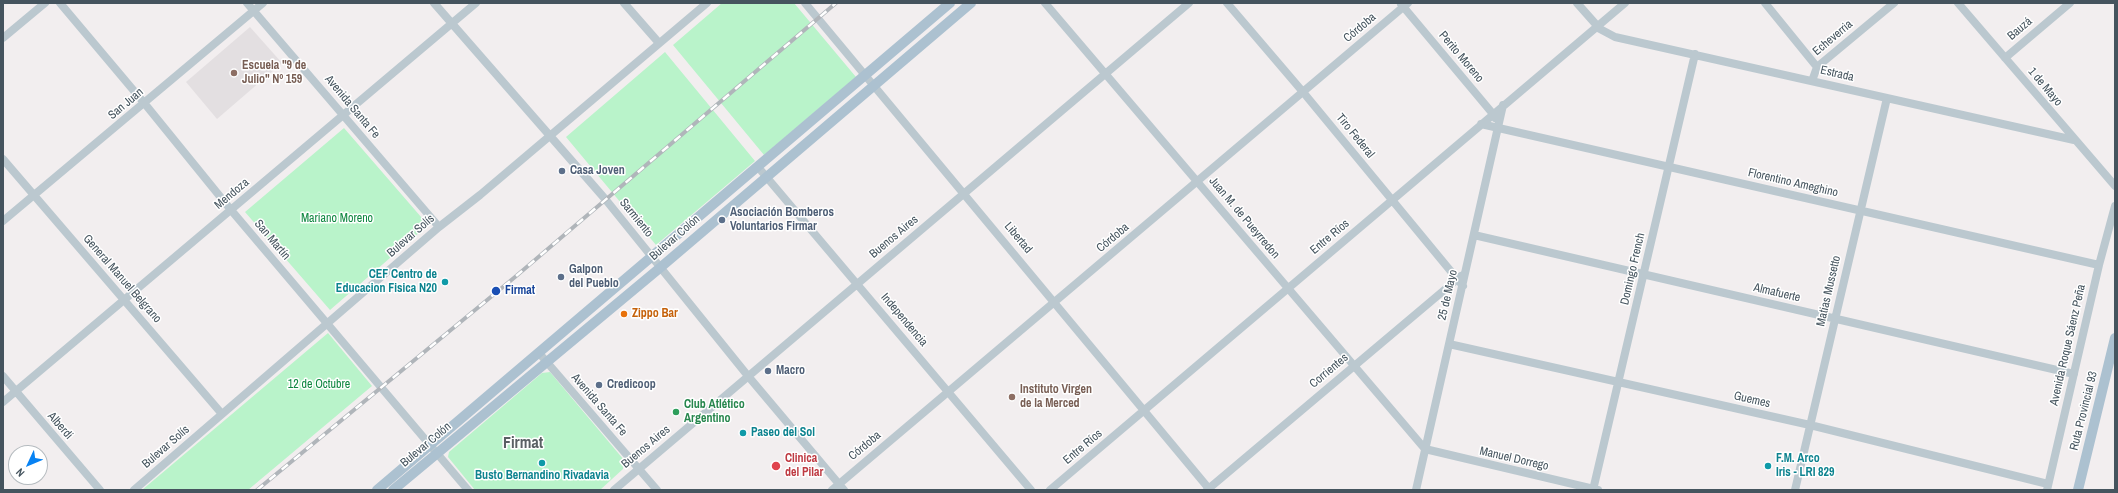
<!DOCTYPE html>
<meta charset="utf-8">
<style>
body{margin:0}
#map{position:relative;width:2118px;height:493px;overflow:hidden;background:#f2eeef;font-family:"Archivo Narrow",sans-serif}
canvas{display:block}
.frame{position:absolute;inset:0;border:4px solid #45545e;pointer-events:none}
.north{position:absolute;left:8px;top:445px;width:40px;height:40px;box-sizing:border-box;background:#fff;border:1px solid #b5bbbf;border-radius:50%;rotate:226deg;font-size:11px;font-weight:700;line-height:16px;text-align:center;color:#45545e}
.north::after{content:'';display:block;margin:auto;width:14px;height:18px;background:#0782f3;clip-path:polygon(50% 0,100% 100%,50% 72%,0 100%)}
</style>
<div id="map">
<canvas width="2118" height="493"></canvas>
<div class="frame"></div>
<div class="north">N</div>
</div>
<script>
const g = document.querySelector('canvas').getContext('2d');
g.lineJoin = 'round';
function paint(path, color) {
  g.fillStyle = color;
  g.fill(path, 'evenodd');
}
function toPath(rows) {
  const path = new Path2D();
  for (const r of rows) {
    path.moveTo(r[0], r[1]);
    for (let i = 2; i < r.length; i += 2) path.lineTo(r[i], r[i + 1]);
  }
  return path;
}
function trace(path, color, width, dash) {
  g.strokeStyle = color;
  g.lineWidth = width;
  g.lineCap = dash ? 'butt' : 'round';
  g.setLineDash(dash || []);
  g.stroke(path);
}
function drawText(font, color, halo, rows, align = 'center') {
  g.font = font + ' "Archivo Narrow",sans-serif';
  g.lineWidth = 3;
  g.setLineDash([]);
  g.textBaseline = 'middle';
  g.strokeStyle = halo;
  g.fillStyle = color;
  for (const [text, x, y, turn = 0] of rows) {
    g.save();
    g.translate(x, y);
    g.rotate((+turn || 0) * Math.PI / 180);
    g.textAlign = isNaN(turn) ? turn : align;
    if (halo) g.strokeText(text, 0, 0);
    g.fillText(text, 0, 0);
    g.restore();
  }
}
paint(toPath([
 [250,27,282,63,217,119,186,82]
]), '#e3dfe1');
paint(toPath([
 [722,3,794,3,856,77,764,155,673,45],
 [665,52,755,161,656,245,566,137],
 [344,128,428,225,330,310,245,212],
 [328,333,372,386,248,490,142,490],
 [550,372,624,460,623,469,600,490,475,490,448,457,449,452,542,373]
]), '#b9f3ca');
trace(toPath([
 [60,3,145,104,231,210,468,490],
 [247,3,439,227],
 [434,3,606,200,748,376,844,490],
 [624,3,659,43],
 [805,3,1210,490],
 [1045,3,1425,449,1598,490],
 [1227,3,1303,92,1463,286],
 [1577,3,1600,29,1615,37,2074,140],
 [1765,3,1817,67],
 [1958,3,2115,186],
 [1401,4,1493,114,1495,118],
 [3,38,45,3],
 [2005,58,2070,3],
 [1812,81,1817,67,1894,3],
 [1481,124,2099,265],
 [3,159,222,414],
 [758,167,1031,490],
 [3,221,263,3],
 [1474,235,2074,374],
 [1449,344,1810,425,2048,484],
 [539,353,657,490],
 [3,376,100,490],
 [3,402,476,3],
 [134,490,439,227,480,195,707,3],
 [614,490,1189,3],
 [832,490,1408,3],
 [1050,490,1625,3],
 [1207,490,1461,276],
 [1416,490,1503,105],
 [1593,490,1695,54],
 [1795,490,1887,98],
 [2047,490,2099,265,2115,206]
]), '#bbc8cf', 8);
trace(toPath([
 [377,490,950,3],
 [393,490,661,267,971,3],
 [2078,490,2115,338]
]), '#acc1d0', 10);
const rail = toPath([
 [257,490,515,277,836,3]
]);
trace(rail, '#b0b5ba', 4);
trace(rail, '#fff', 2.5, [8]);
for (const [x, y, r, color] of [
 [234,73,4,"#8d6e63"],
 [562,171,4,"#5c6f8a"],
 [722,220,4,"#5c6f8a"],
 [561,277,4,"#5c6f8a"],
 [445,282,4,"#0f9aa8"],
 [496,291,5,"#1a4fb4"],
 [624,314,4,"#e8710a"],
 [768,371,4,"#5c6f8a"],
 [599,385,4,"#5c6f8a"],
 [1012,397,4,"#8d6e63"],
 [676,412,4,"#2e9e5b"],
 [743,433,4,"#0f9aa8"],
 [542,463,4,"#0f9aa8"],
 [776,466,5,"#e0444e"],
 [1768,466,4,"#0f9aa8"]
]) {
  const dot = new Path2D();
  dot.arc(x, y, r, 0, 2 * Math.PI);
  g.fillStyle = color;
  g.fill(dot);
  trace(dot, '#fff', 1.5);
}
drawText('12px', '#45545e', '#fff', [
 ["Córdoba",1360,28,-40],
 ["Bauzá",2020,29,-40],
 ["Echeverria",1833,38,-40],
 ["Perito Moreno",1461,57,50],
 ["Estrada",1837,74,13],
 ["1 de Mayo",2045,87,50],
 ["San Juan",126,104,-40],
 ["Avenida Santa Fe",352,107,50],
 ["Tiro Federal",1355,136,51],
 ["Florentino Ameghino",1793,183,13],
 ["Mendoza",232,194,-40],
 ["Sarmiento",636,218,51],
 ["Juan M. de Pueyrredon",1244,218,50],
 ["Bulevar Solís",411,236,-41],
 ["Buenos Aires",894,237,-40],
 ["Entre Ríos",1330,237,-40],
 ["Bulevar Colón",675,238,-41],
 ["Libertad",1018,238,50],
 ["Córdoba",1113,238,-40],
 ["San Martín",272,240,50],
 ["Domingo French",1633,269,-77],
 ["General Manuel Belgrano",122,279,49],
 ["Matias Mussetto",1829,291,-77],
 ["Almafuerte",1777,293,13],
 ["25 de Mayo",1448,295,-77],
 ["Independencia",904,320,50],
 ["Avenida Roque Sáenz Peña",2068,345,-77],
 ["Corrientes",1329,371,-40],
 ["Guemes",1752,400,13],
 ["Avenida Santa Fe",599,405,49],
 ["Ruta Provincial 93",2084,411,-76],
 ["Alberdi",60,426,49],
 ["Bulevar Colón",426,445,-40],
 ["Córdoba",865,446,-40],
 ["Bulevar Solís",166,447,-41],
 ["Buenos Aires",646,447,-40],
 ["Entre Ríos",1083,447,-40],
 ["Manuel Dorrego",1514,459,13]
]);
drawText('bold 12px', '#785e54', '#fff', [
 ["Escuela \"9 de",242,66],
 ["Julio\" Nº 159",242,80],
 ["Instituto Virgen",1020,390],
 ["de la Merced",1020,404]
], 'left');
drawText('bold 12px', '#4e5e75', '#fff', [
 ["Casa Joven",570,171],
 ["Asociación Bomberos",730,213],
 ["Voluntarios Firmar",730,227],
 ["Galpon",569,270],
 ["del Pueblo",569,284],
 ["Macro",776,371],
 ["Credicoop",607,385]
], 'left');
drawText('12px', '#0e8740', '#fff', [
 ["Mariano Moreno",337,219],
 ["12 de Octubre",319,385]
]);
drawText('bold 12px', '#0d838f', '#fff', [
 ["CEF Centro de",437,275,"right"],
 ["Educacion Fisica N20",437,289,"right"],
 ["Paseo del Sol",751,433],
 ["F.M. Arco",1776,459],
 ["Iris - LRI 829",1776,473],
 ["Busto Bernandino Rivadavia",542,476,"center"]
], 'left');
drawText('bold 12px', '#164399', '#fff', [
 ["Firmat",505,291]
], 'left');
drawText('bold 12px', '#c56008', '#fff', [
 ["Zippo Bar",632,314]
], 'left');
drawText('bold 12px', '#27864d', '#fff', [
 ["Club Atlético",684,405],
 ["Argentino",684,419]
], 'left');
drawText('bold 12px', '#be3a42', '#fff', [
 ["Clinica",785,459],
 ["del Pilar",785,473]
], 'left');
drawText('bold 16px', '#5a6064', '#fff', [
 ["Firmat",523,444]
]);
</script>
